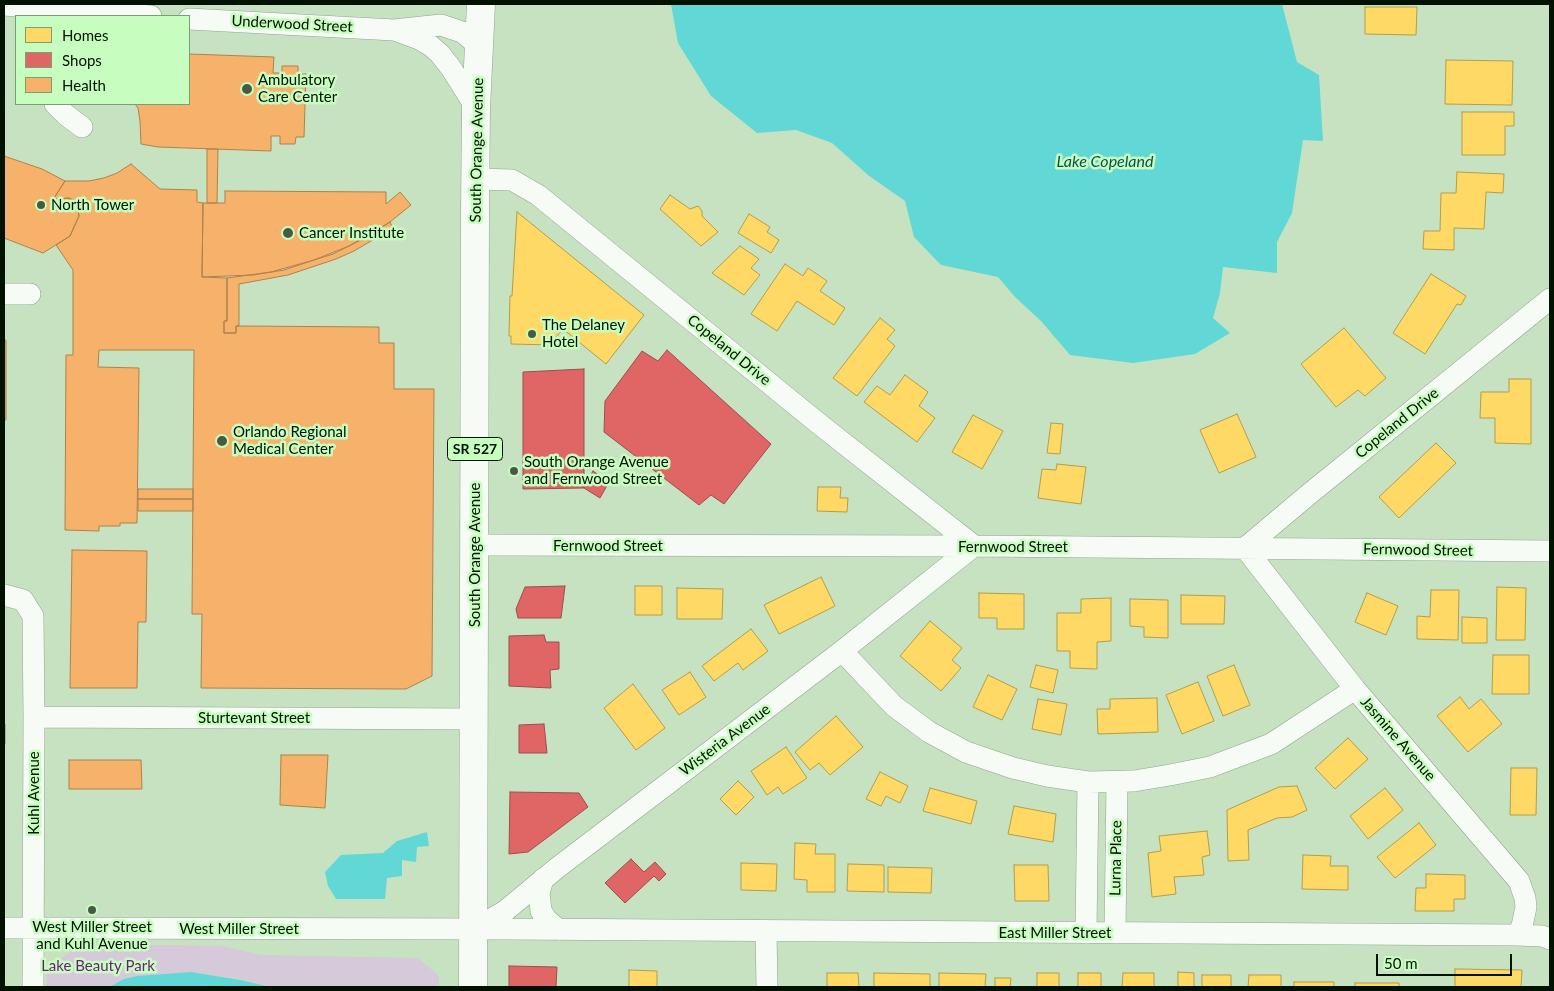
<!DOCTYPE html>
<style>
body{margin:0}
#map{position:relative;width:1554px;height:991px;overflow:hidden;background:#c6e2c1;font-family:Lato,sans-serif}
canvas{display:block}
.frame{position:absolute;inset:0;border:5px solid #021201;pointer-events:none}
.legend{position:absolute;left:15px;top:15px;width:175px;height:90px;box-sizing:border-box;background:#c8fdc0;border:1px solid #799f74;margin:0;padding:6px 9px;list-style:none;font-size:15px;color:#021201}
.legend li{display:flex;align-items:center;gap:10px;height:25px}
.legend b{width:25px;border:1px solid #799f74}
.scale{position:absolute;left:1376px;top:954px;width:136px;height:22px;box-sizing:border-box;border:2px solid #021201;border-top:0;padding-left:6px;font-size:15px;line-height:18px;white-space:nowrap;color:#021201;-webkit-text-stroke:4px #c8fdc0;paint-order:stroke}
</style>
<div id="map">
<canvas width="1554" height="991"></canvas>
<div class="frame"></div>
<ul class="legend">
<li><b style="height:14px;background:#ffd966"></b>Homes</li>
<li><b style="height:14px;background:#e06666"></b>Shops</li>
<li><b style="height:14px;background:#f6b26b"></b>Health</li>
</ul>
<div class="scale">50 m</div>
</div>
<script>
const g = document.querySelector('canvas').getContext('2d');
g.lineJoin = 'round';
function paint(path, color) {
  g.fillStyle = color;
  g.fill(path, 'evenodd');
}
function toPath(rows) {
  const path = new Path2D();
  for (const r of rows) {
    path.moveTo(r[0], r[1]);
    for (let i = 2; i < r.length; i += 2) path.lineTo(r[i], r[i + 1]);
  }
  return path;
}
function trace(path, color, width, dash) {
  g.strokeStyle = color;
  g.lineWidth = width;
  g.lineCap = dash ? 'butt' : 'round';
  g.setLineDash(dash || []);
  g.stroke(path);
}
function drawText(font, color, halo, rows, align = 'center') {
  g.font = font + ' Lato,sans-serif';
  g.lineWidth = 5;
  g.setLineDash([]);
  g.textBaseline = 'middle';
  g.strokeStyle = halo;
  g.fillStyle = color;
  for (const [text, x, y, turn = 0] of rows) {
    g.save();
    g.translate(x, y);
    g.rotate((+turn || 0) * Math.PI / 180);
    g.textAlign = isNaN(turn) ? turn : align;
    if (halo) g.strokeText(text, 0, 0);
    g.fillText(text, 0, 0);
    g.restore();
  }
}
paint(toPath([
 [82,944,222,946,261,955,418,958,439,976,439,987,270,987,241,979,191,972,137,976,124,979,109,987,46,987,47,968]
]), '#d6c9d9');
paint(toPath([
 [671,4,1282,4,1297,62,1319,75,1323,141,1303,140,1292,213,1277,242,1277,273,1223,267,1220,293,1213,318,1230,333,1195,354,1133,363,1070,355,1041,321,1015,297,998,277,941,265,914,237,905,201,868,175,832,143,796,130,757,133,711,96,678,43],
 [427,832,429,846,417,847,416,862,402,860,402,876,387,878,385,899,336,899,328,886,325,872,341,855,383,853,397,841],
 [191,972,241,980,270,987,109,987,124,979,137,976]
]), '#61d8d5');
const homes = toPath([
 [1365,7,1417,7,1416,35,1365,34,1365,7],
 [1446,60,1513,61,1512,105,1445,104,1446,60],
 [1462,112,1514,112,1514,126,1505,126,1505,155,1462,155,1462,112],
 [1457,172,1504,174,1503,193,1486,192,1484,229,1454,228,1454,250,1423,249,1424,231,1440,231,1441,193,1456,193,1457,172],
 [670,195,690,209,698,206,702,211,702,216,718,232,701,246,660,209,670,195],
 [517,212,644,315,606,364,563,329,555,338,555,345,511,344,511,336,509,336,510,296,512,296,517,212],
 [749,214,770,227,767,232,779,240,771,253,738,233,749,214],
 [740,246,759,259,751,268,760,275,744,295,712,273,740,246],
 [785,264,803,276,808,268,827,281,820,291,845,308,834,325,797,301,777,331,751,314,785,264],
 [1431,274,1466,296,1461,305,1457,304,1425,354,1393,333,1431,274],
 [880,318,895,330,887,339,895,346,857,396,833,378,880,318],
 [1344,328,1386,378,1365,396,1358,390,1336,407,1301,364,1344,328],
 [905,375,928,392,919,406,935,418,917,442,864,402,877,386,890,395,905,375],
 [1509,379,1531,379,1531,444,1495,443,1495,418,1480,418,1481,392,1509,392,1509,379],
 [1237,414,1256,457,1219,473,1200,430,1237,414],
 [973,415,1003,431,982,469,952,452,973,415],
 [1051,423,1063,424,1060,454,1047,453,1051,423],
 [1436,443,1456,463,1399,518,1379,497,1436,443],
 [1057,464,1086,467,1081,504,1038,498,1042,469,1056,470,1057,464],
 [818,487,841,487,840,498,848,498,847,512,817,511,818,487],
 [821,577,835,606,779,634,764,605,821,577],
 [635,586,662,586,662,615,635,615,635,586],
 [1497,587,1526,588,1525,640,1496,640,1497,587],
 [677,588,723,589,722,619,677,619,677,588],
 [1431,590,1459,590,1458,640,1417,639,1417,616,1430,617,1431,590],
 [979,593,1024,594,1024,629,997,629,997,618,979,618,979,593],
 [1367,593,1398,606,1386,635,1355,622,1367,593],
 [1181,595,1225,596,1224,624,1181,624,1181,595],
 [1111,598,1111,641,1097,642,1097,669,1070,668,1070,651,1057,651,1057,613,1081,613,1081,599,1111,598],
 [1130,599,1168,600,1168,638,1144,637,1144,627,1130,626,1130,599],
 [1462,617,1487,618,1487,643,1462,643,1462,617],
 [930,621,962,648,952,660,961,668,941,691,900,656,930,621],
 [751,629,768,651,743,670,738,663,714,681,702,666,751,629],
 [1493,655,1529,655,1529,694,1492,694,1493,655],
 [1036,665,1058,670,1053,693,1030,687,1036,665],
 [1234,665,1250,705,1223,716,1207,676,1234,665],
 [690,672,706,697,679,715,662,690,690,672],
 [988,675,1017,689,1002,720,973,707,988,675],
 [1198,682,1214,721,1182,734,1166,695,1198,682],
 [633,684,665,728,636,750,604,708,633,684],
 [1460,697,1469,709,1481,699,1502,724,1468,752,1437,716,1460,697],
 [1157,698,1158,732,1098,734,1097,709,1110,709,1110,699,1157,698],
 [1038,699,1067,704,1061,735,1032,729,1038,699],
 [836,716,863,747,830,775,819,763,810,770,795,752,836,716],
 [1348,738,1368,759,1335,789,1315,768,1348,738],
 [786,747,807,778,783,794,778,787,767,795,751,771,786,747],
 [1511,768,1537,768,1536,815,1510,815,1511,768],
 [880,772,908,786,900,803,886,796,881,806,866,799,880,772],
 [738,781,754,797,736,815,720,799,738,781],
 [1297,786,1307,810,1292,817,1277,818,1248,830,1249,860,1228,861,1227,810,1279,787,1297,786],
 [930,788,977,801,971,824,923,811,930,788],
 [1385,788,1403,810,1368,839,1350,816,1385,788],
 [1014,806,1056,814,1053,842,1008,834,1014,806],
 [1419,823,1436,845,1395,878,1377,857,1419,823],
 [1207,831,1210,855,1202,857,1204,875,1174,877,1176,894,1152,897,1148,853,1161,851,1159,836,1207,831],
 [795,843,816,844,815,854,835,854,835,892,807,892,807,880,794,879,795,843],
 [1303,855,1331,856,1330,866,1348,866,1348,890,1302,889,1303,855],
 [741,863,777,864,776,891,741,890,741,863],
 [848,864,884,865,884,892,847,891,848,864],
 [1014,865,1048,865,1049,901,1015,901,1014,865],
 [888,867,932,868,931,893,888,892,888,867],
 [1426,874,1465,875,1465,899,1454,899,1454,911,1415,911,1416,888,1426,888,1426,874],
 [1455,969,1522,970,1521,987,1455,987,1455,969],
 [629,970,657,971,657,987,629,987,629,970],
 [1178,972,1194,973,1194,987,1178,987,1178,972],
 [827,973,858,973,859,987,827,987,827,973],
 [874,973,930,974,930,987,874,987,874,973],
 [939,973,986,974,985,987,939,987,939,973],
 [1037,973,1059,973,1059,987,1072,987,1037,987,1037,973],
 [1078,973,1101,973,1101,987,1114,987,1078,987,1078,973],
 [1123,973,1154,973,1154,987,1122,987,1123,973],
 [1202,975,1231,975,1231,987,1202,987,1202,975],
 [1249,975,1281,975,1281,987,1248,987,1249,975],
 [995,978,1011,978,1010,987,1031,987,995,987,995,978],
 [1294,982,1334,982,1334,987,1294,987,1294,982],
 [1355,983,1399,983,1399,987,1355,987,1355,983]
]);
paint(homes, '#ffd966');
trace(homes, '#b39d48', 1);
const shops = toPath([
 [667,350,771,444,724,504,711,495,699,505,604,432,605,401,642,351,658,361,667,350],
 [584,369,584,488,523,489,523,372,584,369],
 [593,471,609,482,600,498,584,488,593,471],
 [565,586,561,618,518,618,516,609,525,587,565,586],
 [544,635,546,642,559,642,559,669,550,670,551,688,509,686,509,636,544,635],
 [544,724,547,753,519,753,519,725,544,724],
 [510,792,579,793,588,807,528,852,509,854,510,792],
 [631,859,644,872,655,862,666,874,659,881,654,876,625,903,605,883,631,859],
 [509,966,557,967,556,987,509,987,509,966]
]);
paint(shops, '#e06666');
trace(shops, '#9d4d48', 1);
const health = toPath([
 [189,54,274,57,273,73,282,73,282,66,298,66,298,74,306,74,304,137,296,137,295,144,280,144,280,136,271,136,271,151,158,147,141,144,140,121,138,108,135,104,189,104,189,54],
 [207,149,218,149,217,203,207,203,207,149],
 [4,156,42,169,65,181,54,198,58,199,69,198,77,202,79,216,70,236,43,253,4,238,4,156],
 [131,164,160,189,197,190,197,202,203,203,202,277,227,278,227,321,224,321,224,333,236,333,236,326,239,326,379,327,379,343,394,343,394,389,434,389,432,676,406,689,201,688,202,614,192,614,194,350,99,350,98,367,139,368,137,523,120,523,120,526,99,526,99,531,65,530,66,355,73,355,73,270,56,245,70,236,79,216,77,202,69,198,58,199,54,198,65,181,89,181,104,178,117,173,131,164],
 [225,191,386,192,386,204,400,192,411,205,390,222,365,238,333,254,314,260,284,270,253,275,202,277,203,203,225,203,225,191],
 [390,222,393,228,354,251,336,259,288,275,239,284,239,326,236,326,236,333,224,333,224,321,227,321,227,278,271,272,314,260,349,246,390,222],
 [4,340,6,340,6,420,4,420,4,340],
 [138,489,193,489,193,499,138,499,138,489],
 [138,499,193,499,193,511,138,511,138,499],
 [72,550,147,551,146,622,138,622,137,688,70,688,72,550],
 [4,723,5,724,5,744,4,744,4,723],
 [281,755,328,755,325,808,280,805,281,755],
 [69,760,141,760,142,789,69,789,69,760]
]);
paint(health, '#f6b26b');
trace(health, '#ad824b', 1);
const minor = toPath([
 [4,5,151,16],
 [189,19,394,30,441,25,462,32,479,46],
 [397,31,419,39,431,46,440,54,451,68,476,108],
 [55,104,66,115,82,127],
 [476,179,512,180,538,195,818,423,974,546],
 [4,294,30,294],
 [475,545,974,546,1550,551],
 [1245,548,1355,689,1519,881,1525,898,1526,907,1522,926,1517,935],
 [1245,548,1308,495,1550,299],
 [4,595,23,600,33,616,34,717,33,987],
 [842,651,894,706,929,732,966,752,1013,768,1047,776,1088,782,1134,781,1170,775,1210,767,1271,744,1355,689],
 [34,717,474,719],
 [543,879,539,893,541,911,547,920,559,930],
 [4,928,505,929,1517,935,1542,936,1550,939],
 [476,928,505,911,557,868,842,651,974,546],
 [766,931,767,987],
 [1086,933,1088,782],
 [1115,933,1117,782]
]);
const major = toPath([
 [473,987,475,211,476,108,481,4]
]);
trace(minor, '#8fa58c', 22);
trace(major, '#8fa58c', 29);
trace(minor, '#f6fbf6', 21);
trace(major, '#f6fbf6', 28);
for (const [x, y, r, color] of [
 [247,89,6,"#475b44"],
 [41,205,5,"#475b44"],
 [288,233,6,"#475b44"],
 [532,334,5,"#475b44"],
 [222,441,6,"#475b44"],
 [514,471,5,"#475b44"],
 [92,910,5,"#475b44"]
]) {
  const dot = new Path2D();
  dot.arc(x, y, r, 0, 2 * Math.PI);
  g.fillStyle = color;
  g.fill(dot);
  trace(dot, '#c8fdc0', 2);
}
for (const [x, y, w] of [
 [475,449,55]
]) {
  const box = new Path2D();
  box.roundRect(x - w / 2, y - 11.5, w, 23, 4);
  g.fillStyle = '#c8fdc0';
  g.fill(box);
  trace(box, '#021201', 1);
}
drawText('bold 14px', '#021201', null, [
 ["SR 527",475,449]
]);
drawText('15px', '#021201', '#c8fdc0', [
 ["Underwood Street",292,24,3],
 ["South Orange Avenue",477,150,-89],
 ["Copeland Drive",729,350,39],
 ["Copeland Drive",1397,423,-39],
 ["Fernwood Street",608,546],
 ["Fernwood Street",1013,547],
 ["Fernwood Street",1418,550,1],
 ["South Orange Avenue",475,555,-90],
 ["Sturtevant Street",254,718],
 ["Jasmine Avenue",1398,739,49],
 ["Wisteria Avenue",725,740,-37],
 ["Kuhl Avenue",34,793,-90],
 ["Lurna Place",1116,858,-89],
 ["West Miller Street",239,929],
 ["East Miller Street",1055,933]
]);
drawText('15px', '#021201', '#c8fdc0', [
 ["Ambulatory",258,80],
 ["Care Center",258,97],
 ["North Tower",51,205],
 ["Cancer Institute",299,233],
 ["The Delaney",542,325],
 ["Hotel",542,342],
 ["Orlando Regional",233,432],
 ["Medical Center",233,449],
 ["South Orange Avenue",524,462],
 ["and Fernwood Street",524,479],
 ["West Miller Street",92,927,"center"],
 ["and Kuhl Avenue",92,944,"center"]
], 'left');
drawText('15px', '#691d77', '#c8fdc0', [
 ["Lake Beauty Park",98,966]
]);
drawText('italic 16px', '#0c4f53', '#c8fdc0', [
 ["Lake Copeland",1105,162]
]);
</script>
